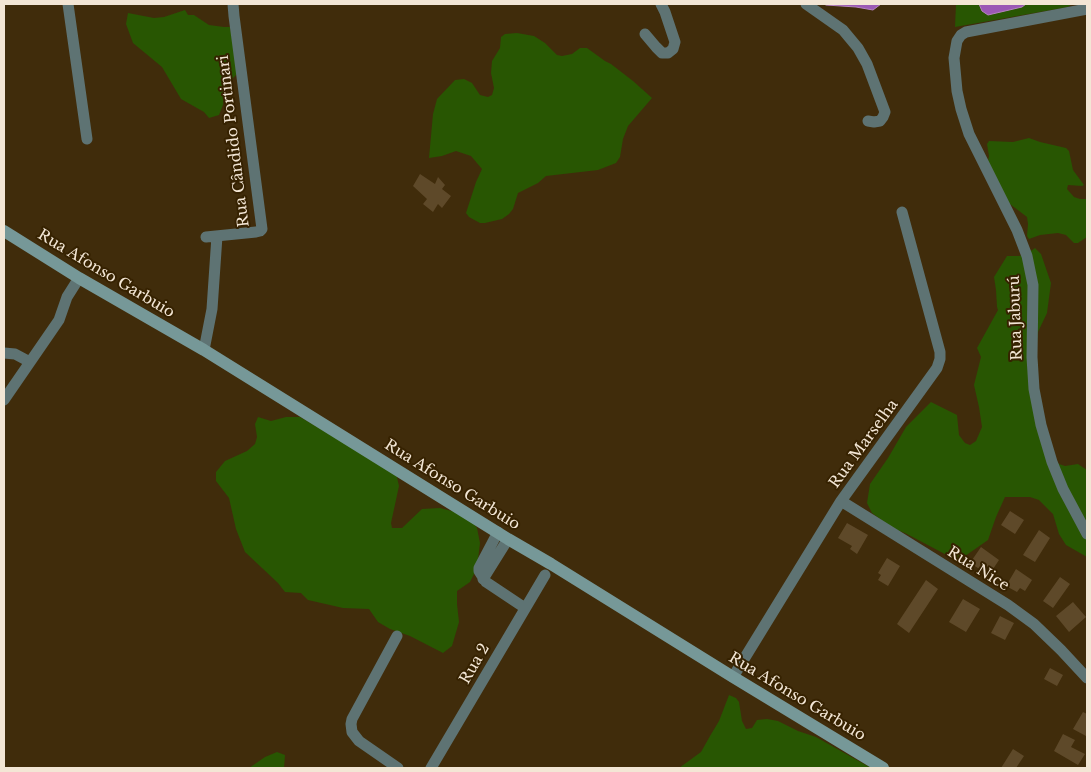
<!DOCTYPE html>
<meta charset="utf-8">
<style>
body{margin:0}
#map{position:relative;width:1091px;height:772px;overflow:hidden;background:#402c0b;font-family:"Libre Baskerville",serif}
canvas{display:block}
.frame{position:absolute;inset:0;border:5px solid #f3e6d5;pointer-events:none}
</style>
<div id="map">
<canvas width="1091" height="772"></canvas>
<div class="frame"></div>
</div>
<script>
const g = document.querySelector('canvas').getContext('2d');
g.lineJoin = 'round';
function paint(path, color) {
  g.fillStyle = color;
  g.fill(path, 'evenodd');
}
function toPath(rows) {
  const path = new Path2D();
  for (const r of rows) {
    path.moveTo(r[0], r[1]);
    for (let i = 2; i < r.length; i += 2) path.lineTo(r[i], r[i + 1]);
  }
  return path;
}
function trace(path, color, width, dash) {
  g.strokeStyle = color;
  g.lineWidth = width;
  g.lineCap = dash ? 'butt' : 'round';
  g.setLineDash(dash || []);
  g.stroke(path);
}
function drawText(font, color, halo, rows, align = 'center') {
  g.font = font + ' "Libre Baskerville",serif';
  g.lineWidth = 4;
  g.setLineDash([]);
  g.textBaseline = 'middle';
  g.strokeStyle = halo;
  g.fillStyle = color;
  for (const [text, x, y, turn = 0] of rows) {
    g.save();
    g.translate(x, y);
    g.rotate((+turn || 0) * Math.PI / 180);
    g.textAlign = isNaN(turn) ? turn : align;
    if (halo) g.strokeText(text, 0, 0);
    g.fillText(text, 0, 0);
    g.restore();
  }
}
paint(toPath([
 [956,4,1072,4,1068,7,955,27],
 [185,10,188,15,194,15,209,25,224,27,230,27,238,70,236,75,225,86,223,105,219,115,209,118,204,112,181,99,162,67,133,43,126,24,128,13,154,18,164,17],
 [517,33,534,36,545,43,557,55,562,56,572,54,580,48,587,48,605,61,611,64,633,81,652,98,628,126,623,139,620,157,616,163,598,170,546,176,538,183,518,193,513,209,509,214,502,219,485,223,480,223,469,217,466,213,476,182,482,169,471,156,456,151,442,156,429,158,433,114,437,99,455,80,464,79,472,83,480,95,488,97,492,95,494,88,491,73,492,61,500,48,501,37,505,34],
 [1029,138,1040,142,1066,148,1069,151,1073,170,1084,185,1082,186,1068,185,1067,189,1074,197,1080,199,1087,199,1087,237,1078,243,1074,243,1066,235,1058,233,1040,235,1029,239,1027,236,1028,224,1027,217,1002,198,986,171,989,156,987,144,989,141,1013,142],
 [1035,248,1041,254,1051,283,1047,313,1038,332,1037,343,1032,358,1045,445,1059,464,1065,466,1078,464,1087,470,1087,557,1066,545,1059,534,1053,514,1039,500,1030,497,1005,497,996,517,988,540,958,561,905,533,894,529,872,513,867,503,870,484,888,458,906,427,931,402,957,415,959,435,965,443,970,445,976,441,982,427,979,407,974,385,981,357,977,348,998,310,997,307,996,290,994,277,1007,256,1019,256,1028,253],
 [258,417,271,421,286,417,300,417,396,473,399,486,391,523,392,528,402,528,422,509,440,508,459,513,471,520,477,528,480,543,477,568,470,582,457,591,457,604,459,622,452,646,443,653,410,636,390,629,378,622,369,609,343,608,308,600,301,593,285,592,278,583,245,552,236,529,229,498,216,481,216,472,225,461,247,451,255,444,257,437,255,424],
 [729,695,736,698,739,702,742,721,746,729,752,728,757,720,767,719,778,721,798,731,816,737,871,768,679,768,701,752,710,736,719,721],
 [277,752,285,755,284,768,249,768,265,757]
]), '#285602');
const water = toPath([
 [824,4,881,4,873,10,856,7,826,5,824,4],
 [979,4,1026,4,1022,7,988,15,982,11,979,4]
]);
paint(water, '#9b58b5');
trace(water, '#b583bf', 1);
paint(toPath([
 [420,174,435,184,438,177,445,185,442,189,451,196,442,208,438,204,433,212,423,204,427,199,413,186],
 [1010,511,1024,520,1015,534,1001,525],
 [847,523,868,535,857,554,850,549,852,546,838,538],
 [1039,530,1050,538,1035,562,1023,555],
 [981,547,999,560,989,575,970,563],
 [887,558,900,566,888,586,878,580,881,575,878,573],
 [1016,569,1032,580,1025,591,1020,588,1017,592,1006,586],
 [1060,577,1070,584,1053,608,1043,601],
 [926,580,938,589,909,633,897,624],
 [963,599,980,609,966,632,949,622],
 [1073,602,1086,617,1069,632,1056,616],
 [1000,616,1014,623,1005,640,991,633],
 [1050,668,1063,675,1057,686,1044,679],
 [1083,712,1087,714,1087,733,1086,736,1073,729],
 [1063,734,1075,740,1071,747,1085,754,1078,765,1054,751],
 [1013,749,1024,756,1016,768,1001,768]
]), '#5e4929');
trace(toPath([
 [68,4,87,139],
 [806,4,843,30,858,48,867,64,885,112,883,117,880,121,874,122,868,121],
 [1087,9,966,32,961,35,957,41,954,58,957,91,961,109,969,134,1017,230,1027,256,1033,285,1032,357,1034,389,1041,425,1052,462,1063,489,1087,534],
 [645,34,656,47,662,53,668,53,673,49,675,42,665,12,661,4],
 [206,237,256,232,260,231,262,229,234,16,233,4],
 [204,350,212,309,217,236],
 [4,353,15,354,30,362],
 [4,400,59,320,67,297,79,278],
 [841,501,1008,605,1034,624,1061,650,1087,678],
 [498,532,479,568,479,571,486,582,525,608],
 [483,579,508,539],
 [397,636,352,719,351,724,352,732,359,741,398,768],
 [733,677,841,501,937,368,940,359,940,352,902,212],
 [431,768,545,575]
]), '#5e7373', 11);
trace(toPath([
 [4,231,79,278,204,350,508,539,551,564,733,677,883,768]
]), '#769898', 12);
drawText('15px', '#f3e6d5', '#362201', [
 ["Rua Cândido Portinari",234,141,-97],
 ["Rua Afonso Garbuio",106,274,31],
 ["Rua Jaburú",1016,318,-92],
 ["Rua Marselha",864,444,-54],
 ["Rua Afonso Garbuio",452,485,32],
 ["Rua Nice",978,569,32],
 ["Rua 2",475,664,-60],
 ["Rua Afonso Garbuio",797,697,31]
]);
</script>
